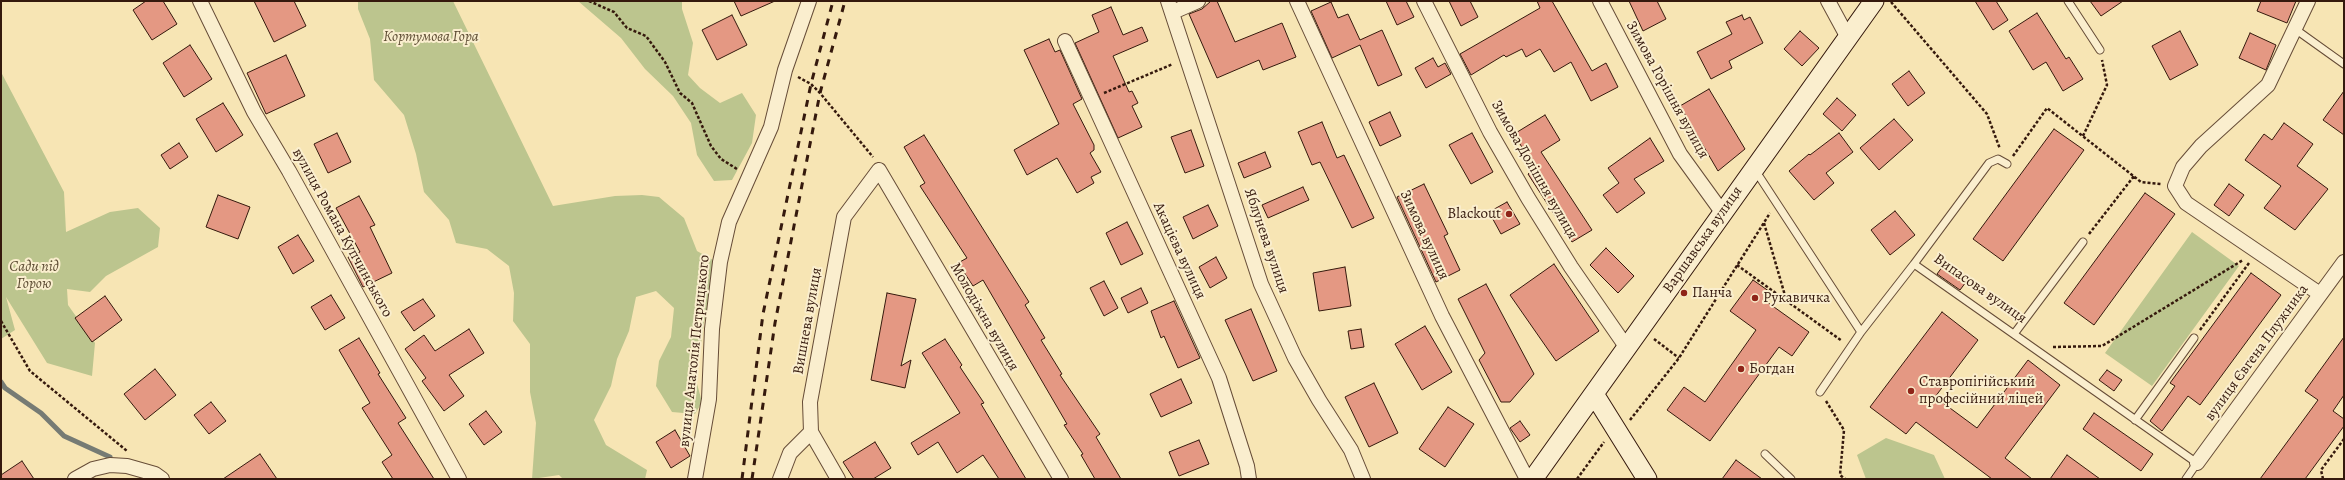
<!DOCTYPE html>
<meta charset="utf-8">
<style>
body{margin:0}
#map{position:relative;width:2345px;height:480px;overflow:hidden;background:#f7e5b4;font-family:Alegreya,serif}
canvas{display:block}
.frame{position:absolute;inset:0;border:2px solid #35190d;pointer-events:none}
</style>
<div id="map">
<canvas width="2345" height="480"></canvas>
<div class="frame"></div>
</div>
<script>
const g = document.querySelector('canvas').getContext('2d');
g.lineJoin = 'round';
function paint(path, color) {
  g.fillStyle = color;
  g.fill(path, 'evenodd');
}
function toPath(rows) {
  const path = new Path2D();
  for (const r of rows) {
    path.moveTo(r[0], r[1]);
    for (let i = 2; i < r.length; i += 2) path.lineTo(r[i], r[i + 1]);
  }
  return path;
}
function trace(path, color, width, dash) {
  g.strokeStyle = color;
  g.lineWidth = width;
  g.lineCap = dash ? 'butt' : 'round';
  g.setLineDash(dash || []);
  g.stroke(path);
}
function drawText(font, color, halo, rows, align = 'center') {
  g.font = font + ' Alegreya,serif';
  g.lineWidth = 4;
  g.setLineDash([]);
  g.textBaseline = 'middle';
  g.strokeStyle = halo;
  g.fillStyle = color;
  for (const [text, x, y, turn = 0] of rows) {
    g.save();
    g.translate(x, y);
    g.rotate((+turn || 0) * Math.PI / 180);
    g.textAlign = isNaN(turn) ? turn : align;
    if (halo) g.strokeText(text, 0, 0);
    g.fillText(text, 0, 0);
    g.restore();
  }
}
paint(toPath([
 [358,1,453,1,553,206,615,196,642,195,659,197,684,218,697,251,713,260,713,293,704,322,696,380,702,402,695,414,672,412,656,386,659,361,671,337,674,308,656,291,636,297,629,331,617,359,611,386,594,420,606,445,647,470,645,479,563,479,559,475,532,479,536,423,530,392,530,344,513,321,514,293,509,266,487,249,456,243,449,220,424,192,416,154,404,115,374,80,370,39,358,9],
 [578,1,682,1,682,9,693,43,688,75,700,88,720,103,742,93,756,115,752,143,732,180,714,181,697,155,691,123,673,96,645,69,621,38],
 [1,72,64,192,66,232,110,212,138,208,160,228,158,247,106,276,90,292,67,289,68,305,95,343,92,376,47,363,6,297,15,330,1,339],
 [2192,232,2239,266,2152,386,2105,353],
 [1886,438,1934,455,1945,479,1866,479,1857,455]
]), '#bcc58e');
trace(toPath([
 [1,382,5,388,41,413,64,436,110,457]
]), '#767b74', 5);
const building = toPath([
 [146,1,163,1,177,24,152,40,133,10,146,1],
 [254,1,294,1,306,26,274,42,254,1],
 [734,1,775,1,741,16,734,1],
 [1211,1,1217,1,1235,42,1282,23,1296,57,1263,70,1259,60,1217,78,1189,14,1202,9,1211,1],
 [1386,1,1406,1,1414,17,1397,25,1386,1],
 [1449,1,1470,1,1478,17,1461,26,1449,1],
 [1537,1,1552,1,1592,71,1606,63,1618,87,1591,101,1571,62,1554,72,1540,49,1526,57,1522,49,1506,57,1504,55,1471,75,1460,54,1540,8,1537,1],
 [1629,1,1657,1,1666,19,1643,31,1629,1],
 [1975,1,1996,1,2008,20,1993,30,1975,1],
 [2090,1,2123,1,2101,16,2090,1],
 [2261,1,2296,1,2287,23,2257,11,2261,1],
 [1331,2,1338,18,1348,14,1360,40,1382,30,1402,75,1378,86,1360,45,1332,58,1311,11,1331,2],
 [1111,7,1123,35,1142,27,1148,41,1113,56,1129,92,1132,91,1138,103,1132,106,1142,127,1118,138,1075,43,1099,32,1092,15,1111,7],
 [2037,13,2066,59,2069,57,2083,79,2063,91,2046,62,2033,70,2009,31,2037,13],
 [732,15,747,45,717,60,702,30,732,15],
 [1742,15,1744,20,1750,17,1763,43,1729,61,1732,68,1711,79,1697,52,1732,34,1726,22,1742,15],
 [1800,31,1819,48,1802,66,1784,49,1800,31],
 [2180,31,2198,65,2170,80,2152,46,2180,31],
 [2250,33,2276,45,2266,70,2239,58,2250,33],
 [1049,39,1055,52,1060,50,1082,99,1073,104,1094,145,1094,150,1090,153,1101,172,1091,177,1094,183,1077,193,1057,158,1027,175,1014,150,1059,124,1024,50,1049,39],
 [190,45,212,79,184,97,163,63,190,45],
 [286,55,305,96,266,114,247,73,286,55],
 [1433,58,1438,67,1445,63,1451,74,1426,88,1415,68,1433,58],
 [1909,71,1925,93,1908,106,1892,84,1909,71],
 [1709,89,1745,149,1718,171,1680,106,1709,89],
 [2344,91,2344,135,2323,120,2344,91],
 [1837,98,1856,115,1842,131,1823,114,1837,98],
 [223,103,243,135,216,152,196,119,223,103],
 [1390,112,1401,136,1380,146,1369,122,1390,112],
 [1545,115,1560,140,1541,152,1592,230,1572,242,1528,174,1535,169,1514,134,1545,115],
 [1894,119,1913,140,1879,170,1860,148,1894,119],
 [1322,122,1337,158,1344,155,1374,218,1352,228,1320,162,1312,165,1298,132,1322,122],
 [2284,123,2313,144,2297,166,2328,189,2295,230,2264,208,2281,186,2245,160,2264,134,2272,140,2284,123],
 [2054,129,2084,150,2003,261,1973,239,2054,129],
 [1191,130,1204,166,1185,173,1171,137,1191,130],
 [337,133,351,162,328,173,314,144,337,133],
 [1472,133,1493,172,1471,184,1449,145,1472,133],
 [1839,133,1853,152,1826,173,1834,183,1814,200,1789,171,1809,154,1810,155,1839,133],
 [924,135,1029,302,1025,305,1045,338,1041,340,1062,374,1060,375,1100,434,1096,437,1121,479,1095,479,1081,455,1083,454,1064,425,1067,424,983,280,973,286,958,263,967,258,920,186,925,183,904,147,924,135],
 [1650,138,1664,161,1634,179,1645,193,1617,213,1603,195,1619,183,1608,168,1650,138],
 [179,143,188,157,170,169,161,155,179,143],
 [1265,152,1271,167,1244,178,1238,163,1265,152],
 [1424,184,1448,234,1444,236,1460,270,1436,282,1397,197,1424,184],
 [2229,184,2244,195,2229,216,2214,205,2229,184],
 [1303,187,1309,200,1268,218,1262,205,1303,187],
 [2145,193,2175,214,2094,325,2064,303,2145,193],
 [218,195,250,207,238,239,206,227,218,195],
 [359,196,375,225,370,227,392,273,363,287,348,257,360,252,336,208,359,196],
 [1507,202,1520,224,1501,234,1489,212,1507,202],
 [1208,205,1218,226,1193,239,1183,217,1208,205],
 [1895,211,1915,235,1890,255,1871,230,1895,211],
 [1127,222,1143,254,1121,265,1106,233,1127,222],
 [298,235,314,261,293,274,278,247,298,235],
 [1606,248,1634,276,1618,293,1590,265,1606,248],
 [1216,257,1227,278,1210,288,1199,267,1216,257],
 [1946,262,1969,278,1960,290,1937,274,1946,262],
 [1554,264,1599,331,1556,361,1510,295,1554,264],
 [1345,267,1351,306,1319,311,1313,273,1345,267],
 [2251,273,2281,295,2200,405,2188,396,2162,431,2150,421,2175,386,2170,383,2251,273],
 [1753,280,1773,294,1767,302,1809,332,1792,356,1779,347,1710,441,1667,410,1684,387,1705,402,1756,330,1730,311,1753,280],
 [1104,281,1118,308,1104,316,1090,288,1104,281],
 [1486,284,1534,374,1510,402,1501,402,1479,360,1485,353,1458,299,1486,284],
 [1141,288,1148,303,1128,313,1121,298,1141,288],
 [887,293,916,299,901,366,911,360,905,388,871,380,887,293],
 [331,295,345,318,325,330,311,307,331,295],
 [105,296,122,320,92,342,75,318,105,296],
 [423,299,435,316,414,331,401,312,423,299],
 [1174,301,1200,358,1178,368,1164,336,1161,338,1151,311,1174,301],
 [1251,309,1277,371,1253,381,1225,320,1251,309],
 [1942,312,1978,340,1935,397,1977,428,2028,360,2060,385,2005,458,2032,479,1992,479,1916,422,1906,434,1870,407,1942,312],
 [1425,326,1452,372,1422,390,1395,344,1425,326],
 [469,329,484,353,449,375,464,396,444,411,422,381,426,378,405,349,424,335,435,351,469,329],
 [1361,329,1364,347,1351,349,1348,331,1361,329],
 [2344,337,2344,395,2333,411,2344,419,2344,426,2305,479,2260,479,2318,400,2305,391,2344,337],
 [359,338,380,373,378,374,406,418,398,423,434,479,393,479,382,462,392,455,362,408,370,403,339,350,359,338],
 [945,339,962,365,960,367,984,403,981,404,1026,479,999,479,983,455,957,473,938,442,918,455,911,443,960,413,922,353,945,339],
 [155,369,176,395,145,420,124,394,155,369],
 [2107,370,2122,380,2114,391,2099,380,2107,370],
 [1181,379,1192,403,1161,417,1150,394,1181,379],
 [1374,383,1398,433,1369,447,1345,397,1374,383],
 [211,402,226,421,209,434,194,415,211,402],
 [1448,407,1474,424,1445,467,1419,449,1448,407],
 [486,411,502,432,484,445,469,424,486,411],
 [2094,413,2153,454,2141,471,2083,429,2094,413],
 [1520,421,1530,435,1520,442,1510,428,1520,421],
 [675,430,690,456,671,468,656,442,675,430],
 [1199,440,1209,464,1179,476,1169,452,1199,440],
 [875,442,891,468,873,479,854,479,843,462,875,442],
 [260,454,277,479,223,479,260,454],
 [2067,455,2100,479,2050,479,2067,455],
 [1736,460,1762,479,1722,479,1736,460],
 [22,461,34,479,1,479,1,475,22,461]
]);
paint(building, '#e49883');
trace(building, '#35190d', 1);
const lane = toPath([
 [2068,1,2100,50],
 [2295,29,2344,64],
 [1755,170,1861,332,1914,264,2197,463,2186,479],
 [1914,264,1989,163,1998,159,2007,164],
 [2014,334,2083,242],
 [1820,392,1861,332],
 [2135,420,2194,338],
 [1765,454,1791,479]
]);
const street = toPath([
 [200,1,254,112,289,171,459,479],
 [1168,1,1261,284,1295,358,1319,400,1351,450,1363,479],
 [1297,1,1442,316,1527,479],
 [1424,1,1490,132,1528,198,1571,267,1627,348],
 [1600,1,1680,154,1722,212],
 [1828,1,1847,36],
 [2308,1,2268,85,2201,146,2183,167,2175,186,2186,203,2320,294],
 [1173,12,1198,1],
 [1065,41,1219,378,1247,466,1249,479],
 [811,432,838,479],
 [2197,463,2344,262],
 [75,479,93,469,110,465,127,466,155,474,162,479],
 [695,479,709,399,712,329,720,262,729,222,771,127,785,70,809,1],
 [780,479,790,453,811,432,810,402,844,217,879,170,1061,479]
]);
const secondary = toPath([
 [1594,394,1647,479],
 [1533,479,1874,1]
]);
trace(lane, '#664c37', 9);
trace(street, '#664c37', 16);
trace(secondary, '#35190d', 21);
trace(toPath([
 [589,1,614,12,627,28,646,36,665,62,680,93,692,103,711,146,721,159,737,169],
 [1891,2,1987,114,2000,149],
 [798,77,811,84,820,93,873,157],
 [1104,93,1173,64],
 [2083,136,2107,85,2102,60],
 [2013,156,2047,108,2141,182,2161,184],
 [1764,223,1786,299],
 [2089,234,2134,176],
 [1737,265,1842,341],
 [1,321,30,371,127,451],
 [2200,330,2249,263],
 [1654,339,1679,358],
 [2053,347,2102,346,2243,260],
 [1826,401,1844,430,1840,475,1845,479],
 [1630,420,1679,358,1770,213],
 [1577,479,1604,442],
 [2323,479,2321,470,2344,439]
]), '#35190d', 2.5, [3, 2]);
trace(lane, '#faeece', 7);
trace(street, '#faeece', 14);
trace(secondary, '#faeece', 19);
trace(toPath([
 [742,479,763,314,811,84,833,1],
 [752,479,775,323,820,93,845,1]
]), '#35190d', 3, [7, 7]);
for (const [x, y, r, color] of [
 [1509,214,4,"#8f2418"],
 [1684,293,4,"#8f2418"],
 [1755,298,4,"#8f2418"],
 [1741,369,4,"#8f2418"],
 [1911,391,4,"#8f2418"]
]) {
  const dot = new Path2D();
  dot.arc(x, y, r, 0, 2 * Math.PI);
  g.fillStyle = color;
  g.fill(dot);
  trace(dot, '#faeece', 1.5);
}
drawText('italic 15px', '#5e4d34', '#faeece', [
 ["Кортумова Гора",431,37],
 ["Сади під",34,267],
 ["Горою",34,284]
]);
drawText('15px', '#35190d', '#faeece', [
 ["Зимова Горішня вулиця",1667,90,61],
 ["Зимова Долішня вулиця",1534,170,60],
 ["вулиця Романа Купчинського",342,233,61],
 ["Зимова вулиця",1424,235,65],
 ["Варшавська вулиця",1703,240,-55],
 ["Яблунева вулиця",1266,241,71],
 ["Акацієва вулиця",1179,251,65],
 ["Випасова вулиця",1980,289,35],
 ["Молодіжна вулиця",984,317,60],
 ["Вишнева вулиця",808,321,-80],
 ["вулиця Анатолія Петрицького",695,351,-84],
 ["вулиця Євгена Плужника",2257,353,-54]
]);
drawText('15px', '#35190d', '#faeece', [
 ["Blackout",1501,214,"right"],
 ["Панча",1692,293],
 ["Рукавичка",1763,298],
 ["Богдан",1749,369],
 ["Ставропігійський",1919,382],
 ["професійний ліцей",1919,399]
], 'left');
</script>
